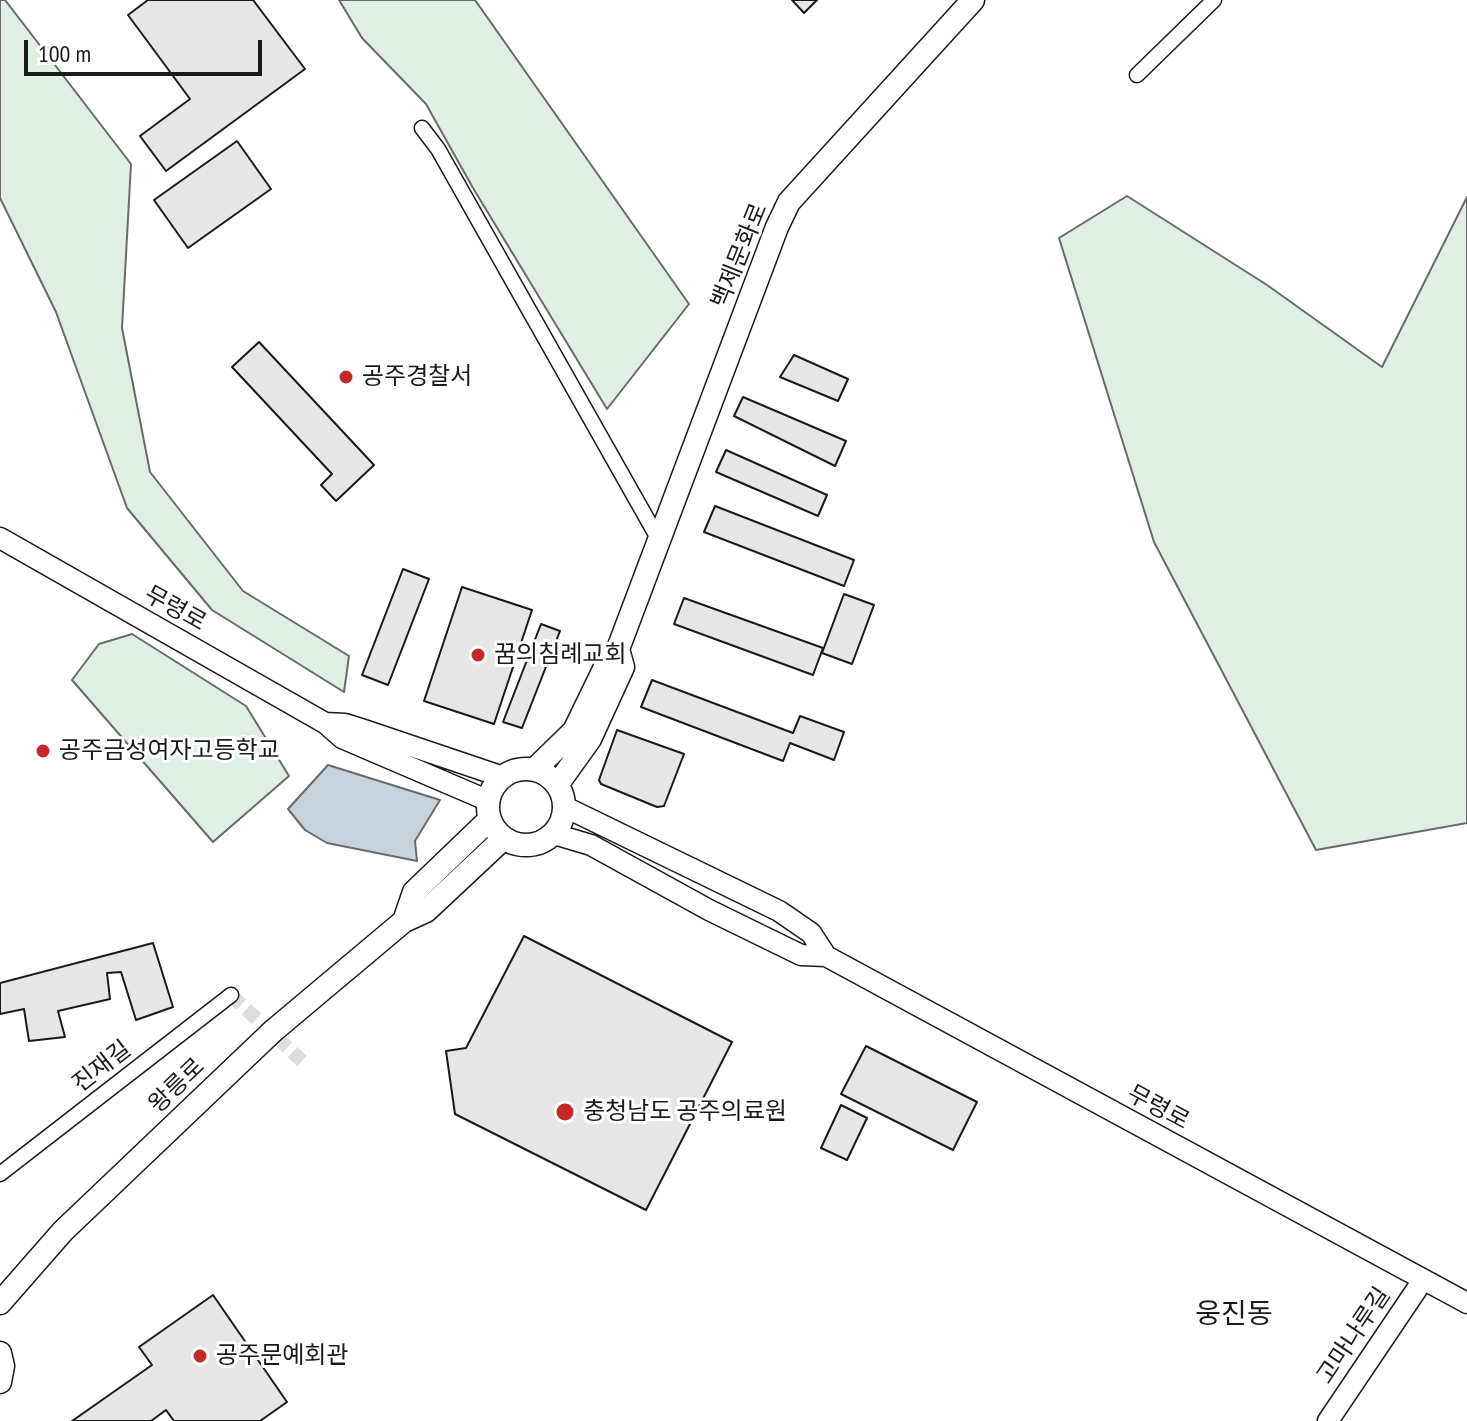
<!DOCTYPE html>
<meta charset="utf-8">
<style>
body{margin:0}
#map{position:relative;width:1467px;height:1421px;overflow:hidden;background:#fff;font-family:"PT Sans Narrow",sans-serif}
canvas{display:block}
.scale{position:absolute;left:24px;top:40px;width:238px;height:36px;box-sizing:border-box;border:4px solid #1a1a1a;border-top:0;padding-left:10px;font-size:24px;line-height:28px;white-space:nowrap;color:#1a1a1a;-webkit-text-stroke:6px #fff;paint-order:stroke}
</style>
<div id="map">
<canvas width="1467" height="1421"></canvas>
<div class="scale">100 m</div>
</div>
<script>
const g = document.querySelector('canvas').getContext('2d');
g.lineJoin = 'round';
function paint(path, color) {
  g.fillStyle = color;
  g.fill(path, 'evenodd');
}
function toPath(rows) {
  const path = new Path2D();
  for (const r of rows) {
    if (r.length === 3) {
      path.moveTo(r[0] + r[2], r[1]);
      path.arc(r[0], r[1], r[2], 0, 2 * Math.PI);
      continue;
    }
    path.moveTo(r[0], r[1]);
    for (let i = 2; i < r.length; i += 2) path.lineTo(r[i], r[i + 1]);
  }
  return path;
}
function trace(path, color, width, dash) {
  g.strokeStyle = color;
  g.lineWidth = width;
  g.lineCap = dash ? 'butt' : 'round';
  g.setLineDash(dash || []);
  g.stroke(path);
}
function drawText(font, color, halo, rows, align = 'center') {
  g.font = font + ' "PT Sans Narrow","Noto Sans KR",sans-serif';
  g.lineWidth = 6;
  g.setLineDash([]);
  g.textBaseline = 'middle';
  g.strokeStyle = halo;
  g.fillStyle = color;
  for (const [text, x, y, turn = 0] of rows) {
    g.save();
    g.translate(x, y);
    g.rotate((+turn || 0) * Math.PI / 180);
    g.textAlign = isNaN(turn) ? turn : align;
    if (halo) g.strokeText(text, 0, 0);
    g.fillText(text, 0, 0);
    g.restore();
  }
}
const green = toPath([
 [0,0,5,0,131,164,122,328,150,472,243,591,349,656,344,692,212,610,127,508,56,312,0,198,0,0],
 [339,0,475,0,689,304,607,409,473,188,426,104,362,38,339,0],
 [1127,196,1267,285,1382,367,1467,197,1467,823,1316,850,1154,542,1059,238,1127,196],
 [132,634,246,706,289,776,213,842,72,680,99,644,132,634]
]);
paint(green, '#e0efe3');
trace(green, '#6a6a6a', 2);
const water = toPath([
 [328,765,440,800,415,841,417,861,327,843,305,830,288,809,328,765]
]);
paint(water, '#c6d2dc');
trace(water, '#6a6a6a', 2);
const building = toPath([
 [148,0,253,0,305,69,166,171,140,136,190,99,128,15,148,0],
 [792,0,817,0,804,13,792,0],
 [237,141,271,189,188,248,154,200,237,141],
 [259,342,374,465,336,501,321,485,332,474,232,367,259,342],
 [794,355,848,379,838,401,780,377,794,355],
 [743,397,846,441,835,466,734,416,743,397],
 [726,450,827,495,818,516,716,472,726,450],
 [715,506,854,560,844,586,704,532,715,506],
 [403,569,429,579,388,685,362,675,403,569],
 [462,587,532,610,494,724,424,701,462,587],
 [844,594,874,605,852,664,822,653,844,594],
 [684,598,823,648,813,675,674,624,684,598],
 [541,624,560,631,522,728,503,722,541,624],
 [652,680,793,733,800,716,844,732,834,760,790,743,783,761,641,707,652,680],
 [617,730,684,754,664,806,657,807,601,784,599,780,617,730],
 [524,936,732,1042,646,1210,455,1114,446,1051,466,1048,524,936],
 [153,943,173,1007,136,1020,121,972,107,973,110,999,58,1011,65,1037,29,1041,24,1009,0,1014,0,983,153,943],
 [866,1046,977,1102,953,1150,841,1094,866,1046],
 [841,1105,867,1118,847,1160,821,1148,841,1105],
 [213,1295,287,1402,260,1421,174,1421,166,1410,151,1421,72,1421,152,1365,139,1347,213,1295]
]);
paint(building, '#e6e6e6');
trace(building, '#1a1a1a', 2);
trace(toPath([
 [231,995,302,1061]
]), '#ddd', 14, [14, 7]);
const street = toPath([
 [1137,75,1214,0],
 [422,128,438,149,659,540],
 [0,1174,231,995]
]);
const secondary = toPath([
 [0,538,325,723,342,738,489,801],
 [325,723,345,724,364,730,503,777],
 [565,807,779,911,811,933,826,956],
 [554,834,591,845,709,910,801,955,826,956,1467,1303],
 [1328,1421,1423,1280]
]);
const primary = toPath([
 [526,807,38],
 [534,770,574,731,609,659,618,649,777,227,789,202,973,0],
 [557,785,590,739,623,667,618,649],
 [404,921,414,892,490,819],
 [0,1303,63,1231,273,1031,404,921,426,911,504,838],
 [0,1353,3,1366,0,1382]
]);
trace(street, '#1a1a1a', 17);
trace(secondary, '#1a1a1a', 23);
trace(primary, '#1a1a1a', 25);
trace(street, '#fff', 14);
trace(secondary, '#fff', 20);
trace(primary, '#fff', 22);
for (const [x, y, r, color] of [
 [346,377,8,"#c62828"],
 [478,655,8,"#c62828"],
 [43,751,8,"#c62828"],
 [565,1112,10,"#c62828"],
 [200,1356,8,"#c62828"]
]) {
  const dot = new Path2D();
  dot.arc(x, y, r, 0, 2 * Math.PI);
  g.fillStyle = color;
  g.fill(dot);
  trace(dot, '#fff', 3);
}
drawText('24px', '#1a1a1a', '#fff', [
 ["백제문화로",740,256,-68],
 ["무령로",175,609,29],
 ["진재길",102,1067,-38],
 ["왕릉로",177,1086,-44],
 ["무령로",1158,1108,28],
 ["고마나루길",1354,1336,-56]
]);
drawText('24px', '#1a1a1a', '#fff', [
 ["공주경찰서",362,377],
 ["꿈의침례교회",494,655],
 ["공주금성여자고등학교",59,751],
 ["충청남도 공주의료원",583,1112],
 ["공주문예회관",216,1356]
], 'left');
drawText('28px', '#1a1a1a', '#fff', [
 ["웅진동",1234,1315]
]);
</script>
